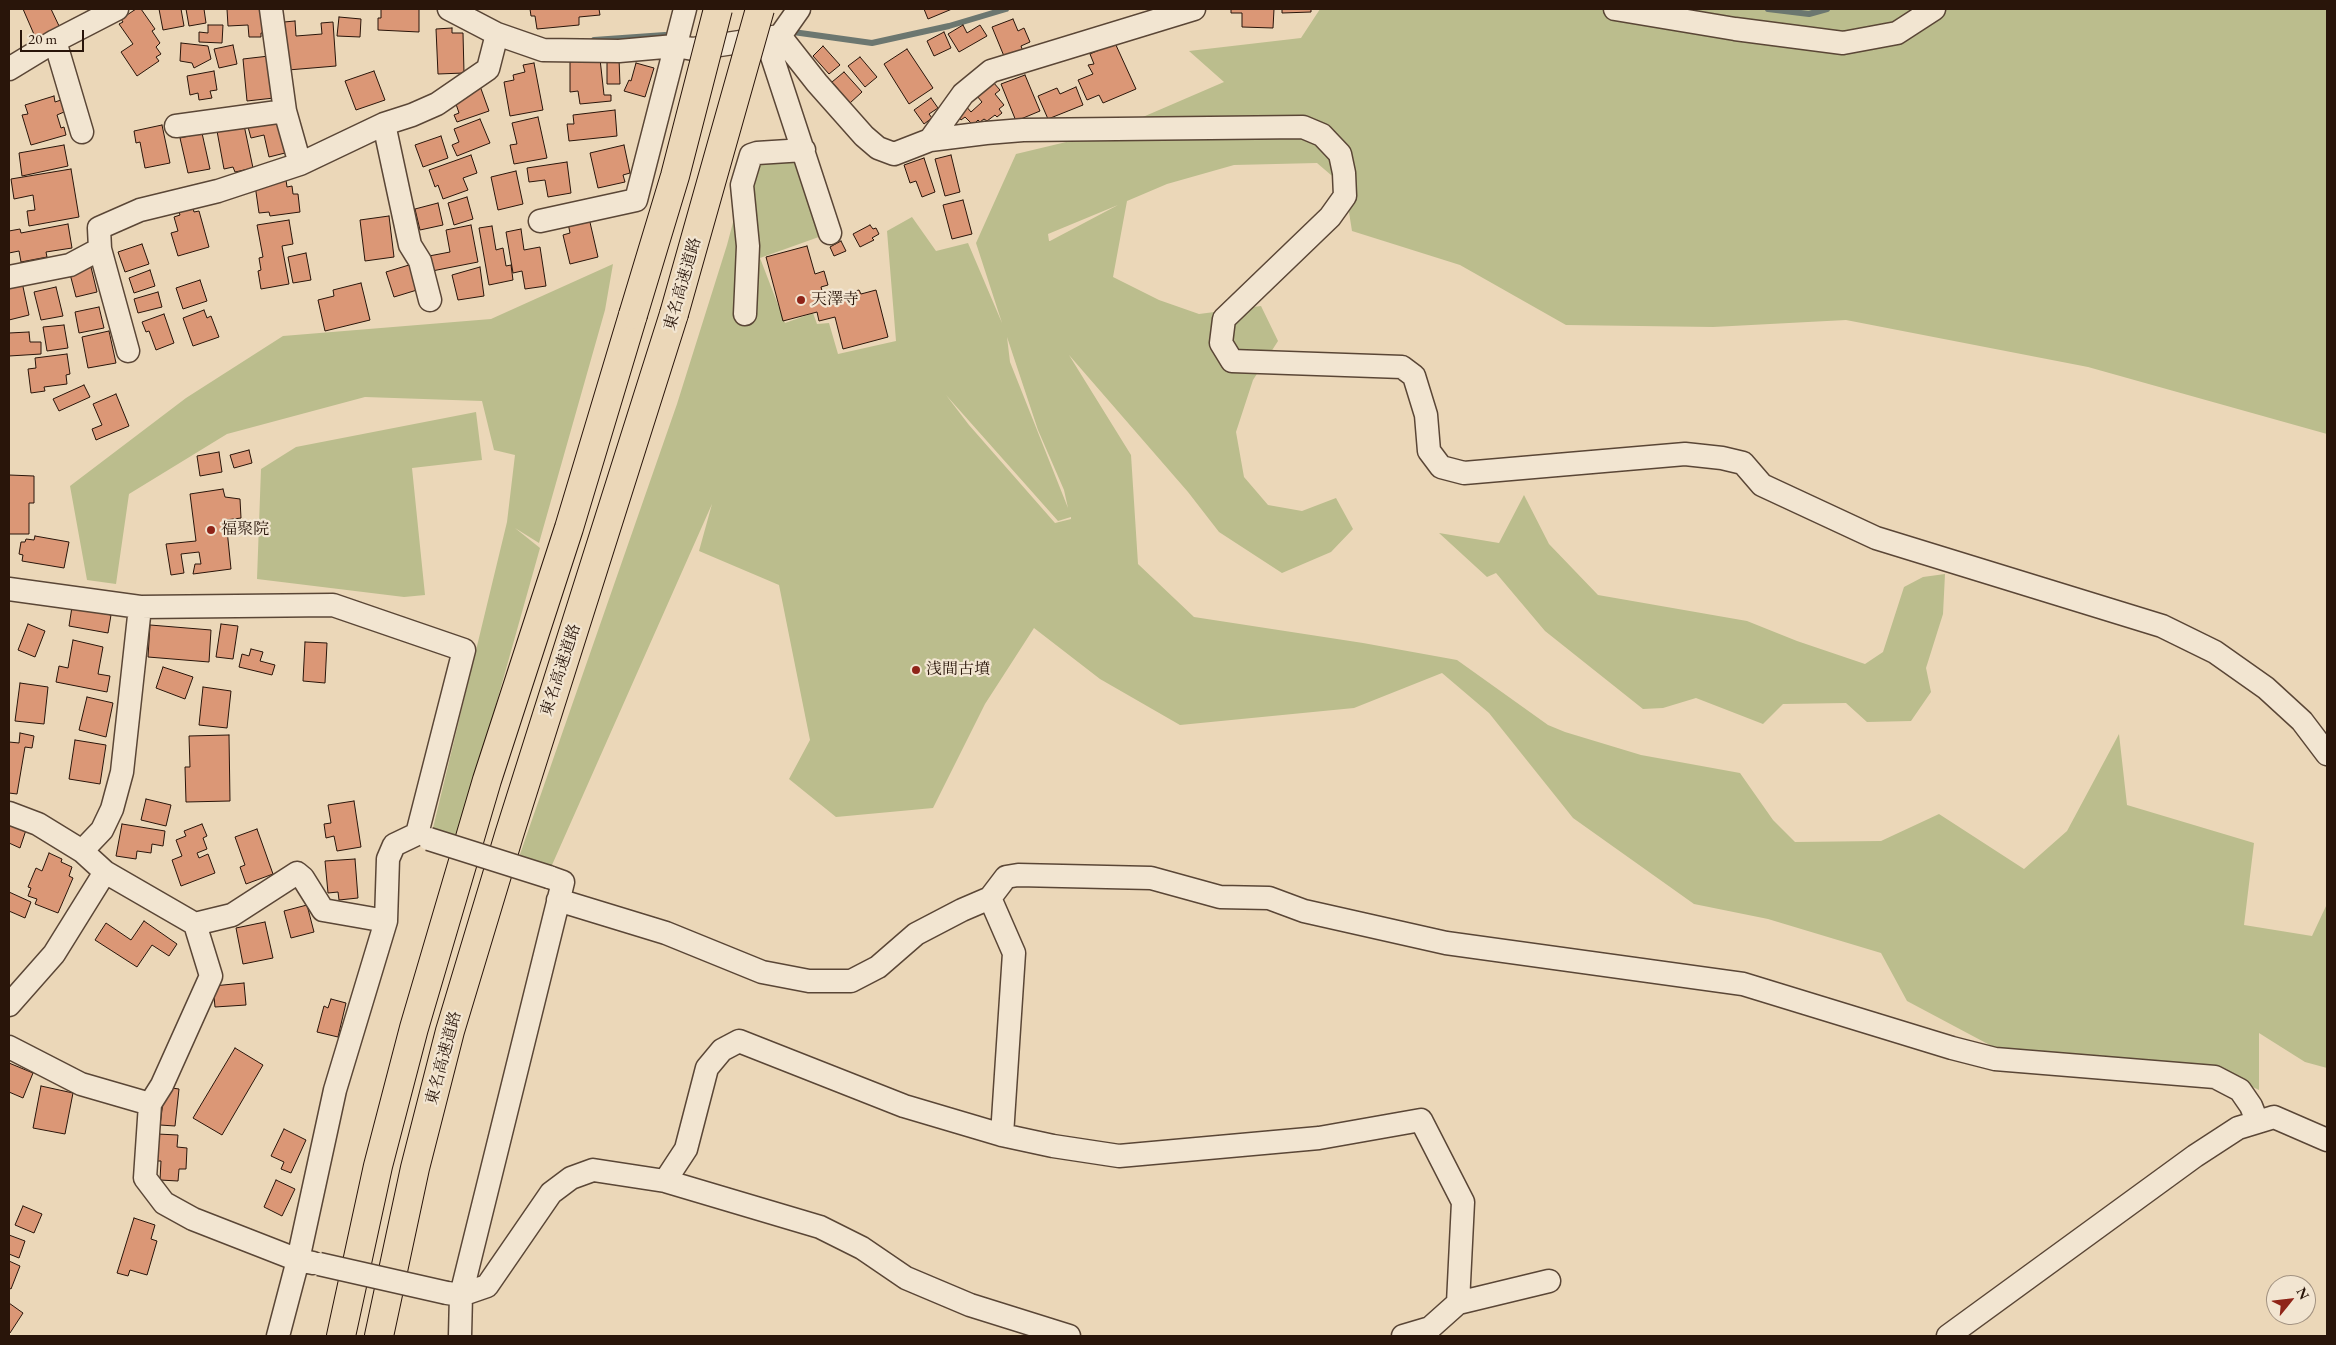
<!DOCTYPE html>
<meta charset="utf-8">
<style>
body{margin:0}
#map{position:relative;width:2336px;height:1345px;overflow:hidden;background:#ebd7b8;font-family:"EB Garamond",serif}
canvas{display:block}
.frame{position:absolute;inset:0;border:10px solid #29150a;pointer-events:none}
.north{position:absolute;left:2266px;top:1275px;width:50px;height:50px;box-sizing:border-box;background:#f2e5d1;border:1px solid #a29281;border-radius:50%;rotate:61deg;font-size:14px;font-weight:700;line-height:20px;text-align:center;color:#29150a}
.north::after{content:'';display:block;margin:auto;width:18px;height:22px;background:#8f2418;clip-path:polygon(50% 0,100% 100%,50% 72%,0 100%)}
.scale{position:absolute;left:20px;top:30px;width:64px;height:22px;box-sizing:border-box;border:2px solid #29150a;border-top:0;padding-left:6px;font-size:15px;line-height:18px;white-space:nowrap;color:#29150a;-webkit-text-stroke:4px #f2e5d1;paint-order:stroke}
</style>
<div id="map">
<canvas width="2336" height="1345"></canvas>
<div class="frame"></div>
<div class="north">N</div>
<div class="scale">20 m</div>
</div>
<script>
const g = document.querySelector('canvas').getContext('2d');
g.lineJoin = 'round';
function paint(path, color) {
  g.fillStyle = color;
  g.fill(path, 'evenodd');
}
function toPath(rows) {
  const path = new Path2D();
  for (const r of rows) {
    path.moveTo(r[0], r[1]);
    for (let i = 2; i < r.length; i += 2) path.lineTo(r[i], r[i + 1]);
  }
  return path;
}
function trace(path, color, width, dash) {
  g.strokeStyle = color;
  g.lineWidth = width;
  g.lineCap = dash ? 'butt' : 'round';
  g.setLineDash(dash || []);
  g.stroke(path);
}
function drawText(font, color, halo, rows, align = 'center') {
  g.font = font + ' "EB Garamond","Noto Serif JP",serif';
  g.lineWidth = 4.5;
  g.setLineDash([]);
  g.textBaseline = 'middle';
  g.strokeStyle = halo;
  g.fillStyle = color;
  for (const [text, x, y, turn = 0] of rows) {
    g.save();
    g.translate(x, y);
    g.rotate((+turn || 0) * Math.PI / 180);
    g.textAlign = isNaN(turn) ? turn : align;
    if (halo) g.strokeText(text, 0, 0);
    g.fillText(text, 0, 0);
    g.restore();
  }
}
paint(toPath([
 [1320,9,2327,9,2327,434,2088,367,1846,320,1713,327,1566,325,1460,265,1352,231,1345,187,1317,163,1234,165,1167,184,1127,201,1113,277,1159,300,1199,314,1261,306,1278,341,1253,380,1236,432,1244,477,1268,505,1302,511,1336,498,1353,529,1331,552,1282,573,1219,532,1188,492,1069,355,1131,455,1138,564,1194,617,1363,643,1457,660,1548,725,1565,732,1641,755,1740,773,1773,820,1795,842,1881,841,1939,814,2024,869,2067,831,2119,734,2127,805,2254,843,2244,925,2312,936,2327,904,2327,1068,2305,1062,2259,1033,2259,1090,2207,1065,2001,1051,1907,1001,1881,953,1768,919,1694,904,1573,818,1489,713,1442,673,1354,708,1180,725,1100,679,1034,628,985,704,933,808,836,817,789,779,810,740,779,585,699,551,712,504,552,865,519,857,677,404,727,245,751,155,806,157,830,233,760,258,785,323,813,313,817,324,829,323,838,354,896,341,887,231,912,217,936,251,968,243,1002,323,976,243,1016,154,1108,132,1224,82,1189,51,1301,38],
 [1118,205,1050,241,1049,241,1048,234],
 [1007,337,1038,430,1064,490,1068,508,1010,362],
 [946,395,1058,521,1071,517,1071,519,1055,523,969,425],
 [613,264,605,310,539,543,515,528,540,548,458,840,433,828,507,522,515,455,494,450,482,401,365,397,227,434,129,494,116,584,87,580,70,486,186,398,283,336,491,319],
 [476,412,482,460,412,468,425,595,404,597,257,579,261,469,296,447],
 [1524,495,1549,544,1598,595,1747,621,1797,641,1865,664,1883,652,1904,587,1923,577,1945,574,1943,614,1926,668,1931,692,1911,721,1867,722,1846,703,1783,704,1763,724,1696,698,1663,708,1643,709,1545,631,1496,573,1487,577,1439,533,1499,543]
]), '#bbbd8d');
trace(toPath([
 [1768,9,1809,14,1827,9],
 [793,32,872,43,949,26,1006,9],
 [594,40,665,35]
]), '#6c7770', 6);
const building = toPath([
 [23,9,51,9,60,28,36,39,23,9],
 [136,9,141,9,155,29,152,31,160,43,156,47,161,54,156,57,159,61,137,76,121,52,133,44,119,24,123,22,121,19,136,9],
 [159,9,181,9,184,26,163,30,159,9],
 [186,9,204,9,206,23,189,26,186,9],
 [227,9,267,9,268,33,261,33,261,37,249,37,248,25,228,26,227,9],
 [381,9,419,9,419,32,378,30,378,18,381,18,381,9],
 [530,9,599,9,600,15,579,17,579,25,537,29,535,16,531,16,530,9],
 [924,9,952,9,928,19,924,9],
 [1231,9,1274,9,1273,28,1242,27,1242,13,1231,13,1231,9],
 [1282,9,1311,9,1311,12,1282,13,1282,9],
 [339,17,361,19,360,37,337,36,339,17],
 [1013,19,1018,31,1024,28,1030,42,1021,46,1024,54,1006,61,992,27,1013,19],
 [295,21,296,36,322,34,321,23,333,22,336,66,288,70,284,22,295,21],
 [208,25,223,25,222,43,199,42,199,32,208,33,208,25],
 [963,25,967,33,980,25,987,36,959,52,948,34,963,25],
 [452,28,452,33,463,33,464,73,438,74,436,29,452,28],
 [944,32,951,48,934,56,927,41,944,32],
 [181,43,208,46,211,59,194,68,192,63,180,61,181,43],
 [1115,43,1136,89,1103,103,1099,95,1087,100,1078,80,1093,74,1088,65,1094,64,1090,54,1115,43],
 [233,45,237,64,219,68,214,49,233,45],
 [823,46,840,65,829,74,813,56,823,46],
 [907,49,933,88,909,104,884,64,907,49],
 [269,56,274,98,247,101,243,59,269,56],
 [860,57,877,77,865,87,848,66,860,57],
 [600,59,604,95,611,95,611,101,580,104,578,91,570,92,570,62,600,59],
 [607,59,619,59,620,84,607,84,607,59],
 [534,63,543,110,510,116,504,82,514,80,513,75,525,72,523,65,534,63],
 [636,63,654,68,645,97,624,91,629,80,631,81,636,63],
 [214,71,217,90,210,91,212,98,199,100,198,93,190,95,187,76,214,71],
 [374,71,385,100,356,110,345,81,374,71],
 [844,72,862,92,850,103,832,82,844,72],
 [1025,75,1040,111,1016,121,1001,84,1025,75],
 [993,82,1000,90,995,94,1004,105,999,109,1002,113,997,117,995,115,987,121,984,119,980,122,978,120,973,125,965,117,961,120,956,113,965,105,971,112,982,102,977,96,993,82],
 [480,86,489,111,457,122,454,115,459,113,453,95,480,86],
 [1076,87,1083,105,1048,119,1038,96,1057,88,1060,94,1076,87],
 [54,96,55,102,61,100,64,112,57,115,61,128,64,127,66,135,31,145,22,115,28,114,25,105,54,96],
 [931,98,938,108,929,114,932,118,924,124,914,110,931,98],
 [615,110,617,136,569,141,567,124,574,124,573,115,615,110],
 [538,117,547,158,514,164,510,145,517,144,512,123,538,117],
 [480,119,490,143,457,156,452,145,459,142,454,129,480,119],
 [282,120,289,152,269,157,264,135,251,138,248,127,282,120],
 [162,125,170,163,145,168,140,142,136,143,134,131,162,125],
 [244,125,253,168,235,172,233,167,224,169,217,131,244,125],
 [202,133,210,169,188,173,180,138,202,133],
 [441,136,448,158,423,167,415,145,441,136],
 [64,145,68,166,22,176,19,153,64,145],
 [624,145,630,173,623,175,625,182,598,188,590,153,624,145],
 [471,155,477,173,463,178,468,190,443,199,438,185,435,187,429,170,471,155],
 [951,155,960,192,945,196,935,159,951,155],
 [924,158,935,192,922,197,916,181,910,183,904,165,924,158],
 [567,162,571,193,548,197,545,180,529,182,527,168,567,162],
 [71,169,79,217,29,226,27,211,35,210,33,195,14,199,11,179,71,169],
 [516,171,523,204,498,210,491,177,516,171],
 [286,180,287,187,292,186,293,194,298,194,300,212,270,216,269,212,259,213,255,185,286,180],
 [467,197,473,219,454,225,448,203,467,197],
 [963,200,972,234,952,239,943,205,963,200],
 [438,203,443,225,420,230,415,209,438,203],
 [193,208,194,212,199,211,209,247,178,256,171,233,178,231,174,217,180,215,179,212,193,208],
 [389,216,394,257,365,261,360,220,389,216],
 [589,218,598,257,570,264,563,235,570,233,568,223,589,218],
 [289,220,293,244,282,246,289,284,261,289,258,271,261,270,259,258,263,257,257,225,289,220],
 [68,224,72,248,46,252,47,257,21,262,19,251,9,253,9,231,20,229,21,233,68,224],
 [471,225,478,262,432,271,429,256,450,252,446,230,471,225],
 [870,225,873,229,876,228,879,234,872,238,874,240,860,247,853,234,870,225],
 [492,226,496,250,503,248,506,266,511,265,513,280,489,285,479,228,492,226],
 [521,229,524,250,540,247,546,286,525,289,522,271,513,273,506,232,521,229],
 [841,241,846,251,834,256,830,247,841,241],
 [142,244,149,264,125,272,118,252,142,244],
 [807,246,815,274,824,271,828,285,821,287,826,306,839,303,837,296,859,290,861,294,876,290,888,337,843,349,835,317,819,321,817,312,783,321,766,257,807,246],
 [306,253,311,280,293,283,288,257,306,253],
 [90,263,97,292,76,297,70,274,90,263],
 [409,265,417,290,394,297,386,272,409,265],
 [480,267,484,296,458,300,452,275,480,267],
 [150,270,155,286,134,293,129,278,150,270],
 [200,280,207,301,183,309,176,288,200,280],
 [22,282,29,315,9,320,9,284,22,282],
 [361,283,370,320,325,331,318,300,334,296,333,290,361,283],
 [56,287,63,316,41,320,34,292,56,287],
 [158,292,162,307,138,313,134,299,158,292],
 [99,307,104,328,79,333,75,312,99,307],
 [204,310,207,318,211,316,219,337,193,346,183,318,204,310],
 [164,314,174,343,156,350,149,331,146,332,142,322,164,314],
 [64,325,68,348,47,351,43,327,64,325],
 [109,331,116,363,88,368,82,337,109,331],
 [29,332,30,342,41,342,41,354,9,356,9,333,29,332],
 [67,354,70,374,66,375,67,384,44,387,45,391,31,393,28,369,36,368,35,358,67,354],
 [84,385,90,397,59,411,53,399,84,385],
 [116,394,129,426,96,440,92,429,102,425,93,404,116,394],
 [249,450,252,463,234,468,230,455,249,450],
 [219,452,222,472,200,476,197,456,219,452],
 [9,475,34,476,34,503,29,503,29,534,9,534,9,475],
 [223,489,225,497,240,499,241,518,226,520,231,569,193,574,195,564,201,564,199,552,181,554,184,573,171,575,166,544,196,541,190,494,223,489],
 [35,536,69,542,64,568,22,561,23,555,19,554,21,542,25,542,26,539,34,540,35,536],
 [72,607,111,615,108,633,69,626,72,607],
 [28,624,45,631,35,657,18,650,28,624],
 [221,624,238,626,233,659,216,657,221,624],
 [150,625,211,630,209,662,148,657,150,625],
 [73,640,103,647,98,674,110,676,107,692,56,682,59,666,68,668,73,640],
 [305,642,327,643,325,683,303,681,305,642],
 [251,649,263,652,260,661,275,665,272,675,239,667,242,654,249,656,251,649],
 [163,667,193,677,185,699,156,688,163,667],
 [20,683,48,687,44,724,15,721,20,683],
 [203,687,231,691,227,728,199,725,203,687],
 [87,697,113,703,106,737,79,730,87,697],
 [20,733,34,736,32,748,25,747,17,794,9,793,9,737,9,742,19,743,20,733],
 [229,735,230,801,186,802,185,767,190,767,189,736,229,735],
 [75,740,106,745,100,784,69,779,75,740],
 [146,799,171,805,166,826,141,820,146,799],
 [354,801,361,847,337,851,334,836,326,838,324,824,331,823,328,805,354,801],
 [9,822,26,830,20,848,9,843,9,822],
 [122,824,165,831,163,846,152,844,151,853,137,851,136,859,116,856,122,824],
 [202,824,207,836,203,838,207,849,197,853,199,858,208,854,215,873,181,886,172,860,182,856,176,840,186,836,184,831,202,824],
 [257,829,273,874,246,884,240,867,245,865,235,837,257,829],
 [49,853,62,859,61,862,72,867,69,876,73,878,58,913,35,904,37,899,28,896,31,888,28,887,36,868,42,871,49,853],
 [355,859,358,898,339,900,338,892,328,893,325,861,355,859],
 [9,892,31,902,25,918,9,911,9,892],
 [307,905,314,932,291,938,284,911,307,905],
 [144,921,177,944,169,956,152,945,137,967,95,940,106,923,131,940,144,921],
 [265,922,273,958,243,964,236,928,265,922],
 [244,983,246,1005,215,1007,213,986,244,983],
 [331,999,346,1003,338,1037,317,1032,324,1006,328,1008,331,999],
 [235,1048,263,1065,222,1135,193,1118,235,1048],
 [9,1063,33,1073,23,1098,9,1092,9,1063],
 [41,1086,73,1093,65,1134,33,1128,41,1086],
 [165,1087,179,1089,175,1126,160,1125,165,1087],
 [284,1129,306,1140,291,1173,281,1169,284,1162,271,1156,284,1129],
 [157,1134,178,1135,177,1147,187,1148,186,1169,179,1169,178,1181,160,1180,161,1161,156,1161,157,1134],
 [276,1180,295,1189,282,1216,264,1207,276,1180],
 [23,1206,42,1214,34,1233,15,1225,23,1206],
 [134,1218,155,1225,151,1239,157,1241,147,1275,130,1270,128,1276,117,1273,134,1218],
 [9,1235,25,1241,19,1258,9,1254,9,1235],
 [9,1261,20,1266,11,1289,9,1288,9,1261],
 [9,1303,23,1313,10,1333,9,1332,9,1303]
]);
paint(building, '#db9776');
trace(building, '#29150a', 1);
const minor = toPath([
 [271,9,285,111,300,164],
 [449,9,497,34,543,50,619,51,675,46,693,49,780,36,799,9],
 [1615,9,1735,29,1843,43,1897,33,1934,9],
 [780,36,817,83,864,136,878,148,894,154,930,140,986,133,1023,130,1303,127,1322,135,1340,154,1344,173,1345,196,1330,217,1224,319,1221,343,1232,361,1402,367,1414,376,1426,415,1429,451,1441,467,1464,473,1685,454,1722,458,1743,463,1762,485,1876,538,2162,626,2215,652,2266,688,2302,721,2327,754],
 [766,38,830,233],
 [55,41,82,132],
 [9,69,55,41,117,9],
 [384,124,410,245,420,261,430,300],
 [176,126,285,111],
 [930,140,963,94,991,71,1194,9],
 [540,221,636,200,685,9],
 [100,249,128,351],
 [9,277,70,265,100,249,99,228,140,210,218,191,300,164,384,124,412,115,437,104,488,69,497,34],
 [745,314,748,246,742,185,751,155,757,153,804,150],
 [9,589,140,607,333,605,464,650,417,834,394,845,388,859,386,921,335,1090,298,1260,278,1336],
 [9,813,38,824,82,851,105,872,195,924,232,915,297,873,303,878,323,910,386,921],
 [82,851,102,830,112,809,122,772,140,607],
 [990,898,1014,953,1002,1135],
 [558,900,666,933,762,972,809,981,851,981,878,967,916,934,962,910,990,898,1006,877,1018,875,1151,878,1220,897,1269,898,1304,911,1446,943,1743,984,1952,1048,1995,1059,2215,1077,2240,1090,2251,1106,2257,1121],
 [9,1005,54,954,105,872],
 [9,1047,81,1084,150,1104,145,1178,164,1203,193,1219,298,1260,313,1263],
 [150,1104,162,1085,211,976,195,924],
 [665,1181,686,1149,707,1068,722,1050,739,1041,904,1106,1002,1135,1053,1146,1119,1156,1319,1138,1421,1120,1463,1202,1458,1303],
 [447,1293,461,1295,487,1286,551,1193,571,1178,593,1170,665,1181,820,1227,862,1248,906,1278,970,1305,1069,1336],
 [460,1336,461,1295,563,882,549,877],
 [1403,1336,1430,1328,1458,1303,1549,1281],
 [1948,1336,2195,1156,2238,1128,2274,1117,2327,1140]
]);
const motorway = toPath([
 [341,1336,378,1166,414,1028,487,780,569,528,633,315],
 [379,1336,415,1168,450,1031,509,835,674,314]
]);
trace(minor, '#5a4636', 25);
trace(motorway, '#29150a', 30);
trace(minor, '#f2e5d1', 22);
trace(motorway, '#ebd7b8', 28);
const minorBridge = toPath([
 [429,839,549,877],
 [319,1264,447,1293]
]);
const motorwayBridge = toPath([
 [674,314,760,9],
 [633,315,675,176,718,9]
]);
trace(minorBridge, '#5a4636', 25, []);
trace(motorwayBridge, '#29150a', 30, []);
trace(minorBridge, '#f2e5d1', 22);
trace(motorwayBridge, '#ebd7b8', 28);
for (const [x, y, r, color] of [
 [801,300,5,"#8f2418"],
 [211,530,5,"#8f2418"],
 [916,670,5,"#8f2418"]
]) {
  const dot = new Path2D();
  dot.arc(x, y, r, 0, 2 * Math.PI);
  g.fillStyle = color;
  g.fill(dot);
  trace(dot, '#f2e5d1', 2);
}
drawText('16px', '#29150a', '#f2e5d1', [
 ["東名高速道路",683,284,-74],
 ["東名高速道路",561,670,-72],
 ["東名高速道路",444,1058,-75]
]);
drawText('16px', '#29150a', '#f2e5d1', [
 ["天澤寺",811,300],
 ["福聚院",221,530],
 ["浅間古墳",926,670]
], 'left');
</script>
